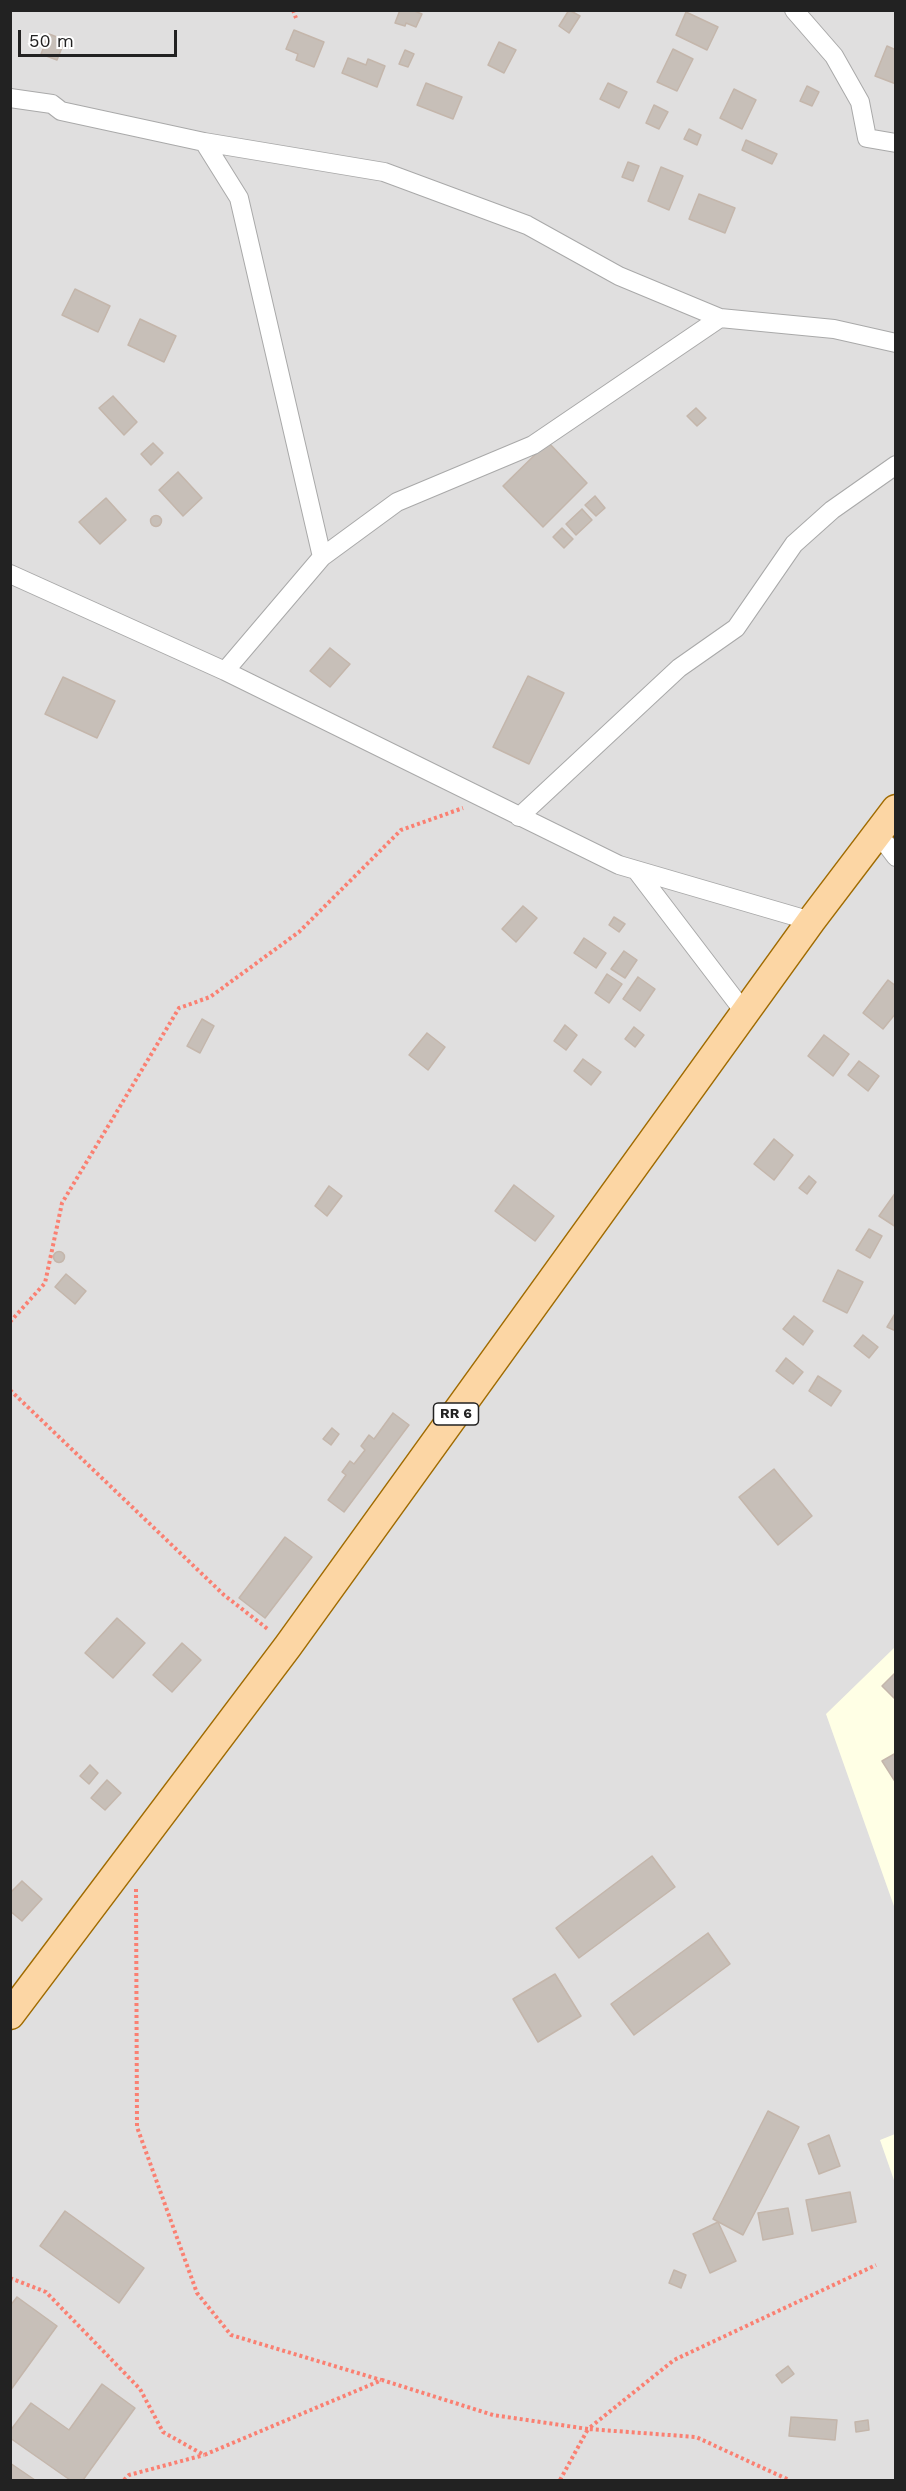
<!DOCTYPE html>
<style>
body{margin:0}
#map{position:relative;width:906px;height:2491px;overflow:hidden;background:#f2efe9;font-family:"Work Sans",sans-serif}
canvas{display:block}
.frame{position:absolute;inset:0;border:12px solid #222;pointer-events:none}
.scale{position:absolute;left:18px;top:30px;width:159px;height:27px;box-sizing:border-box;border:3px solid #222;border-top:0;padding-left:8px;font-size:18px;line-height:21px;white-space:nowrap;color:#222;-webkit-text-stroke:4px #fff;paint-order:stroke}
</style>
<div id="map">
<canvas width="906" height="2491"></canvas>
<div class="frame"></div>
<div class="scale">50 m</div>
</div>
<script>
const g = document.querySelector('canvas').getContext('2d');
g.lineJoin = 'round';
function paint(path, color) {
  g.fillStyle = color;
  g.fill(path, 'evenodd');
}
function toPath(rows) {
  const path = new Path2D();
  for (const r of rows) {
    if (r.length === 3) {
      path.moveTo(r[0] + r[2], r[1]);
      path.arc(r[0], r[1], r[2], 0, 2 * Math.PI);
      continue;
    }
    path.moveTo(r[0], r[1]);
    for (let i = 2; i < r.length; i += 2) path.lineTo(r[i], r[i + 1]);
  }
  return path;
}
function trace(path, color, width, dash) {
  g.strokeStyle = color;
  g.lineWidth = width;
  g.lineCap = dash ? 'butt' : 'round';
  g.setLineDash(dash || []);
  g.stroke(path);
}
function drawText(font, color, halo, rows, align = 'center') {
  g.font = font + ' "Work Sans",sans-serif';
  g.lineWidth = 5;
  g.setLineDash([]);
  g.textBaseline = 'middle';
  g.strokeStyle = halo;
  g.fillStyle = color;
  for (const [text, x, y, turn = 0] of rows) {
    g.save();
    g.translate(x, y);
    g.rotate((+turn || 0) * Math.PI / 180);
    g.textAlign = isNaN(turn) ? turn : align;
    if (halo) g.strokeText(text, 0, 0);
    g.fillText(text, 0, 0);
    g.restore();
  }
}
paint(toPath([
 [11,11,895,11,895,2480,11,2480]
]), '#e0dfdf');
paint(toPath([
 [895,1647,895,1909,826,1714],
 [895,2134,896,2134,895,2183,880,2140]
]), '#ffffe5');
const building = toPath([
 [400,10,412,10,422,14,416,27,406,23,405,26,395,23,400,10],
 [569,10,580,16,569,33,559,26,569,10],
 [686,12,718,27,707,50,676,35,686,12],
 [294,30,324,42,314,67,296,60,298,54,286,49,294,30],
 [49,34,65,40,57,60,41,54,49,34],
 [499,42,516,50,504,73,488,65,499,42],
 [887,46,896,50,896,84,875,76,887,46],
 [673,49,693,59,677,91,657,82,673,49],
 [405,50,414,54,408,67,399,64,405,50],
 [348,58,366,65,368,59,385,66,377,87,342,73,348,58],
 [426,83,462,97,453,119,417,105,426,83],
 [608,83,627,92,619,108,600,99,608,83],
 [807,86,819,92,812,106,800,101,807,86],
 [734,89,756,100,742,129,720,118,734,89],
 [654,105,668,112,659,129,646,123,654,105],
 [689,129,701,135,697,145,684,139,689,129],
 [746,140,777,154,772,164,742,150,746,140],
 [628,162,639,166,633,181,622,177,628,162],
 [661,167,683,176,669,210,648,201,661,167],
 [699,194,735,208,725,233,689,219,699,194],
 [75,289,110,306,98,332,62,315,75,289],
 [140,319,176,336,164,362,128,345,140,319],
 [113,396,137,422,124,435,99,408,113,396],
 [696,408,706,418,697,426,687,416,696,408],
 [548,442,587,483,543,527,503,486,548,442],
 [153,443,163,453,151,465,141,454,153,443],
 [178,472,202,498,183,516,159,490,178,472],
 [595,496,605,508,596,516,585,505,595,496],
 [106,498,126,520,100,544,79,522,106,498],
 [582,509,592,520,576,535,566,524,582,509],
 [156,521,5.5],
 [562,528,573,539,564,548,553,537,562,528],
 [330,648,350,664,330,687,310,671,330,648],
 [528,676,564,693,529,764,493,747,528,676],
 [63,677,115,701,97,738,45,714,63,677],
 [523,906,537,918,516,942,502,929,523,906],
 [614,917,625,924,619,932,609,925,614,917],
 [584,938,606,953,596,968,574,953,584,938],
 [624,951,637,960,625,978,611,969,624,951],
 [607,974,622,984,609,1003,595,993,607,974],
 [638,977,655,989,640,1011,623,999,638,977],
 [888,980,896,986,896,1013,883,1029,863,1013,888,980],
 [202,1019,214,1026,200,1053,187,1046,202,1019],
 [565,1025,577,1035,566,1050,554,1041,565,1025],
 [634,1027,644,1035,635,1047,625,1039,634,1027],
 [427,1033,445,1047,428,1070,409,1055,427,1033],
 [824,1035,849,1054,833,1076,808,1056,824,1035],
 [583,1059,601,1072,591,1085,574,1071,583,1059],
 [859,1061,879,1076,868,1091,848,1075,859,1061],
 [774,1139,793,1155,774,1180,754,1164,774,1139],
 [809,1176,816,1182,807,1194,799,1188,809,1176],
 [514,1185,554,1216,535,1241,495,1211,514,1185],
 [329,1186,342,1196,327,1216,315,1206,329,1186],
 [896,1192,896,1227,879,1216,896,1192],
 [869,1229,882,1236,870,1258,856,1250,869,1229],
 [59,1257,5.5],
 [838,1270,863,1282,847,1313,823,1301,838,1270],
 [66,1274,86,1291,75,1304,55,1287,66,1274],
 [896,1312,896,1331,887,1327,896,1312],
 [794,1316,813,1331,803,1345,783,1329,794,1316],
 [863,1335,878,1347,869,1358,854,1346,863,1335],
 [786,1358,803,1372,793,1384,776,1371,786,1358],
 [818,1376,841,1391,831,1406,809,1391,818,1376],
 [393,1413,409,1425,344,1512,328,1500,346,1475,342,1472,350,1461,354,1464,365,1450,361,1446,369,1435,374,1439,393,1413],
 [332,1428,339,1434,331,1445,323,1439,332,1428],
 [774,1469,812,1516,778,1545,739,1497,774,1469],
 [285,1537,312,1557,265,1618,239,1598,285,1537],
 [117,1618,145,1643,113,1678,85,1653,117,1618],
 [182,1643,201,1660,172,1692,153,1675,182,1643],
 [896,1672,896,1700,882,1686,896,1672],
 [896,1753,896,1783,882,1761,896,1753],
 [90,1765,98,1773,89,1784,80,1776,90,1765],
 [107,1780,121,1793,105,1810,91,1798,107,1780],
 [652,1856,675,1887,579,1958,556,1928,652,1856],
 [22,1881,42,1899,22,1921,10,1911,10,1893,22,1881],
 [708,1933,730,1964,634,2035,611,2004,708,1933],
 [555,1974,581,2016,538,2042,513,1999,555,1974],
 [768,2111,799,2127,743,2235,713,2219,768,2111],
 [829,2135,840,2166,819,2174,808,2144,829,2135],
 [850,2192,856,2222,812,2231,806,2200,850,2192],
 [788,2208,793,2234,763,2240,758,2213,788,2208],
 [65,2211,144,2268,119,2303,40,2246,65,2211],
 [718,2222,736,2261,710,2273,693,2234,718,2222],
 [674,2270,686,2275,681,2288,669,2283,674,2270],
 [17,2297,57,2326,10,2391,10,2306,17,2297],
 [788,2366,794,2374,782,2383,776,2375,788,2366],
 [102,2384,135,2408,83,2480,70,2480,10,2438,10,2431,31,2403,69,2430,102,2384],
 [791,2417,837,2420,835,2440,789,2436,791,2417],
 [868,2420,869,2430,856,2432,855,2422,868,2420],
 [10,2463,35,2480,10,2480,10,2463]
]);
paint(building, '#c7bfb8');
trace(building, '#c4b6ab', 1.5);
const street = toPath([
 [794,10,834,56,860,102,867,138,896,143],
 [10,98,52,104,61,111,204,142,384,172,527,225,619,276,720,318,834,329,896,343],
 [204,142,239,198,322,557],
 [10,574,225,671,619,865,811,921],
 [225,671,322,557,397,502,533,445,720,318],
 [519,817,679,668,736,628,794,544,832,510,896,465],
 [877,832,896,857],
 [636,870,745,1013]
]);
const primary = toPath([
 [10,2015,288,1646,811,921,896,809]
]);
trace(street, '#a9a9a9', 20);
trace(primary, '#a06b00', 31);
trace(toPath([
 [293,10,296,18],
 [10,1322,45,1283,62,1203,179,1008,210,997,299,932,401,830,463,808],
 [10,1390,224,1595,269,1630],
 [136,1889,137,2127,197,2293,231,2335,381,2380],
 [10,2278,46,2292,140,2389,163,2432,204,2455,382,2380,493,2415,588,2429,674,2360,876,2265],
 [124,2480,129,2475,204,2455],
 [560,2480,588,2429,696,2437,789,2480]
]), '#fa8072', 4, [3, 3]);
trace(street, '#fff', 18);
trace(primary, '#fcd6a4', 28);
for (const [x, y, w] of [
 [456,1414,45]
]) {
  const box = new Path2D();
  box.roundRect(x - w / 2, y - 11, w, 22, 4.5);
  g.fillStyle = '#fff';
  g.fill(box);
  trace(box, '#222', 1.5);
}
drawText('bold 14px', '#222', null, [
 ["RR 6",456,1414]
]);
</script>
